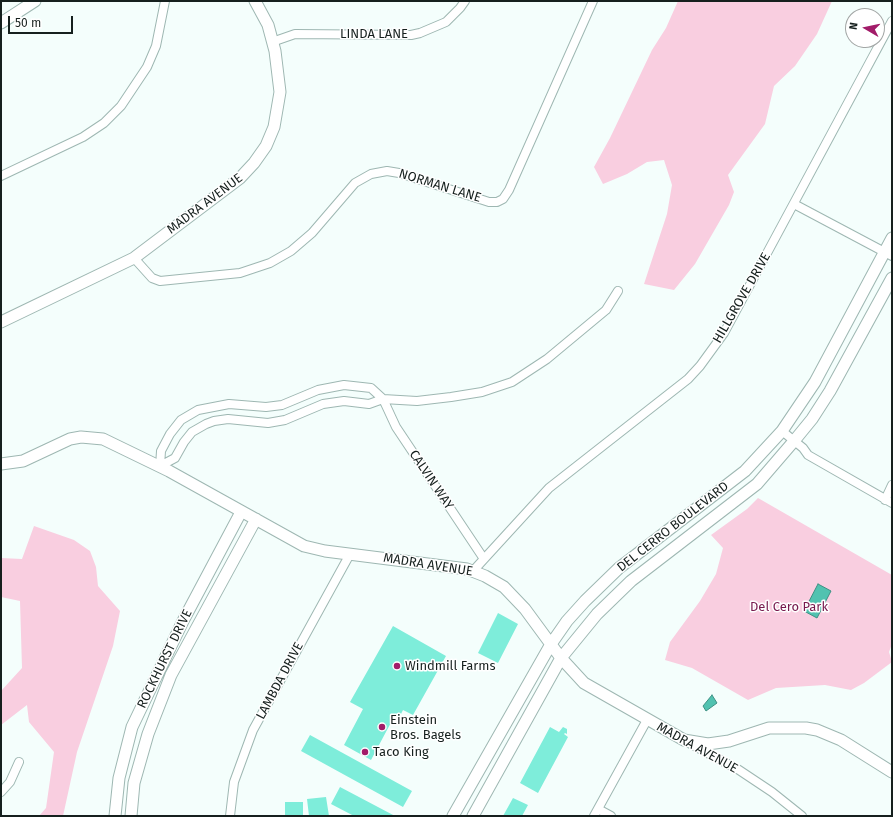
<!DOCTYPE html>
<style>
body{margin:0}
#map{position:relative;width:893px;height:817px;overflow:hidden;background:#f4fefc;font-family:"Fira Sans",sans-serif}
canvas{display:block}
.frame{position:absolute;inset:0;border:2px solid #16201e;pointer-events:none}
.north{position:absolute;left:845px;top:8px;width:40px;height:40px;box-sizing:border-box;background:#fff;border:1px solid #a2a6a5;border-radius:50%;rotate:279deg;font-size:11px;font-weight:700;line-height:16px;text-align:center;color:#16201e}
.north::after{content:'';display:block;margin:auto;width:14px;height:18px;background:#a21c69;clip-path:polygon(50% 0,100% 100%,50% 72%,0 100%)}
.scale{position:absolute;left:8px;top:16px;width:65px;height:18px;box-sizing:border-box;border:2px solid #16201e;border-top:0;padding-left:5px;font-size:12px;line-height:14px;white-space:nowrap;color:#16201e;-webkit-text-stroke:3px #fff;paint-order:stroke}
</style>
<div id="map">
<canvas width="893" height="817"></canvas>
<div class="frame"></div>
<div class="north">N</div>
<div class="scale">50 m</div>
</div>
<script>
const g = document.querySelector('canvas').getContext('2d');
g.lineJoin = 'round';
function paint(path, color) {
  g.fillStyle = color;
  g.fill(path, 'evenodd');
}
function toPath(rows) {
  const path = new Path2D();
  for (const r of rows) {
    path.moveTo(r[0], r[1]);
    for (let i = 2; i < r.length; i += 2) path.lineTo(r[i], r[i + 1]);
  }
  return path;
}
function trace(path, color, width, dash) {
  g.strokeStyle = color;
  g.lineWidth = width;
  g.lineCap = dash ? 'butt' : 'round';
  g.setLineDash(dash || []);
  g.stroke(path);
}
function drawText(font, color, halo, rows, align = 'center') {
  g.font = font + ' "Fira Sans",sans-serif';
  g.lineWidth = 3;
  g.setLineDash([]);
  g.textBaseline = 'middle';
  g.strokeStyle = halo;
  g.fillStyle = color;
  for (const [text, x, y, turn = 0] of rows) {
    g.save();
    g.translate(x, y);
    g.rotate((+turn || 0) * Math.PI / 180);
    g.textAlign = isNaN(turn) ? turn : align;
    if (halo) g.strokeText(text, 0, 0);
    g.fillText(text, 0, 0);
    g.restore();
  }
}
paint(toPath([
 [678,1,832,1,817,34,795,66,774,86,765,124,728,175,734,192,729,205,695,264,674,290,644,284,667,214,672,185,664,160,647,162,627,174,603,184,594,167,610,138,652,50,666,28],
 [758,498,892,575,892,644,889,652,892,662,864,683,851,690,825,685,776,688,748,700,692,668,665,660,670,642,700,601,716,574,723,548,711,535,747,509],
 [34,526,74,540,90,551,96,567,98,586,120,611,113,646,77,752,63,816,39,816,46,808,54,752,29,722,27,705,1,725,1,691,22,668,20,601,1,597,1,558,22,559]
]), '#f9cee0');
const water = toPath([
 [818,584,831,591,817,618,804,611,818,584],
 [712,695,717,703,706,711,703,706,712,695]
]);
paint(water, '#51c2b0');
trace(water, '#3f9184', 1);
paint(toPath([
 [498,613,518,624,498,663,478,653],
 [393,626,446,656,413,715,403,710,399,718,395,715,371,760,344,745,363,709,350,702],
 [550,727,559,732,563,727,567,729,567,734,565,733,564,734,568,737,538,793,520,783],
 [310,735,412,791,403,807,301,751],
 [340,787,395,816,354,816,331,804],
 [326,797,329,816,309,816,307,799],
 [513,798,528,805,522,816,503,816],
 [285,802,303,802,303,816,285,816]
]), '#7eedda');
const street = toPath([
 [272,42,295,34,411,35,420,33,446,22,460,8,465,1],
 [1,176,83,137,104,123,121,106,147,67,156,46,165,1],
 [794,204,892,256],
 [134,258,152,278,160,281,240,273,270,263,291,251,312,233,355,183,371,174,387,171,399,173,489,202,497,202,503,199,509,190,593,1],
 [782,431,803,448,808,455,892,503],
 [160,466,175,458,184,442,192,432,206,424,214,421,228,419,268,423,285,420,323,404,344,401,369,404,383,399,417,401,451,397,482,392,512,382,547,359,606,310,618,291],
 [160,466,161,451,170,434,181,420,198,410,229,404,266,407,282,405,318,390,344,385,371,388,383,399,396,427,484,559],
 [885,500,892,485],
 [473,571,549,488,688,379,700,366,724,333,892,21],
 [689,743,739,770,772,792,802,816],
 [1,792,10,782,19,762],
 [598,809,611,816],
 [230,816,234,782,253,730,350,554],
 [594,816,647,720]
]);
const secondary = toPath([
 [1,23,35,1],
 [1,322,134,258,240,178,254,163,266,146,274,127,280,92,275,51,268,25,255,1],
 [1,464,23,461,70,439,81,437,103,439,169,471,304,546,325,551,467,569,485,576,504,587,525,609,561,658,584,683,684,740,708,744,729,741,769,728,806,728,817,730,841,740,892,772],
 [115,816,119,778,132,727,183,621,241,512],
 [131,816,134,783,148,734,171,675,256,519],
 [453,816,551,644,567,621,585,601,619,568,745,471,782,431,815,382,892,238],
 [473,816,561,658,597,614,631,581,757,484,794,441,812,419,830,391,892,278]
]);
trace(street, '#9eb7b2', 10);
trace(secondary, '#9eb7b2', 13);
trace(street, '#fff', 8);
trace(secondary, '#fff', 11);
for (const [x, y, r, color] of [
 [397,666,4,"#a21c69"],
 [382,727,4,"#a21c69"],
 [365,752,4,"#a21c69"]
]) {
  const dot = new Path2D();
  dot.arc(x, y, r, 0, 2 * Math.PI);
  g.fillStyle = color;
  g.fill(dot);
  trace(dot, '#fff', 1.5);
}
drawText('13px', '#16201e', '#fff', [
 ["LINDA LANE",374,34],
 ["NORMAN LANE",440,186,17],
 ["MADRA AVENUE",205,204,-37],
 ["HILLGROVE DRIVE",742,298,-60],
 ["CALVIN WAY",431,480,56],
 ["DEL CERRO BOULEVARD",673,527,-38],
 ["MADRA AVENUE",428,565,9],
 ["ROCKHURST DRIVE",165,659,-64],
 ["LAMBDA DRIVE",280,681,-62],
 ["MADRA AVENUE",697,748,29]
]);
drawText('13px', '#771a4e', '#fff', [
 ["Del Cero Park",789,607]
]);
drawText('13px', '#16201e', '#fff', [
 ["Windmill Farms",405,666],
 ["Einstein",390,720],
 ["Bros. Bagels",390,735],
 ["Taco King",373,752]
], 'left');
</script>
